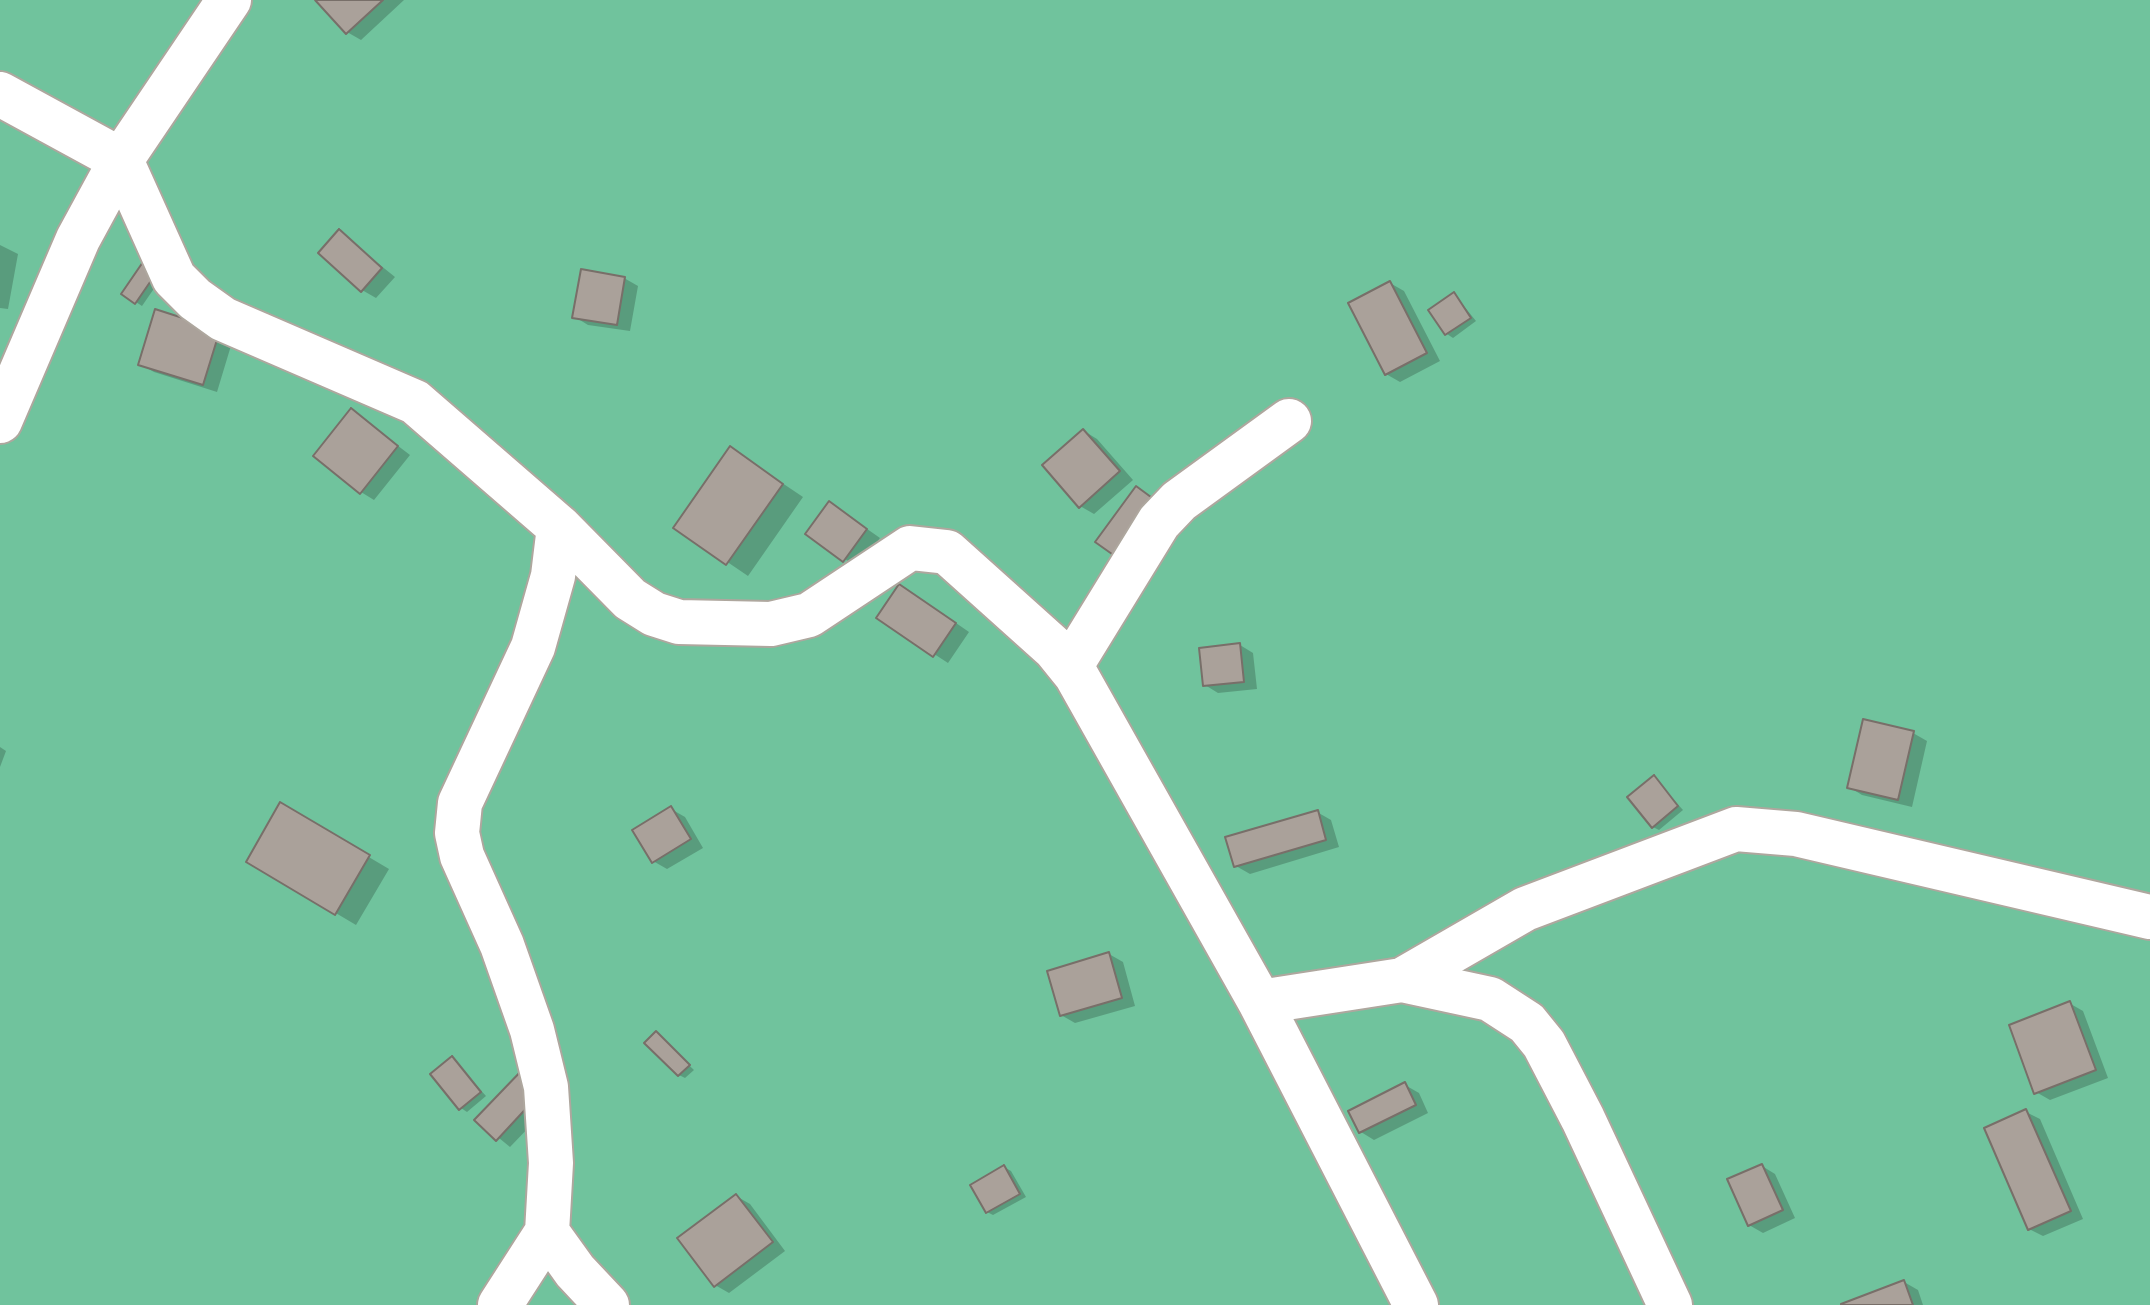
<!DOCTYPE html>
<style>
body{margin:0}
canvas{display:block;background:#e5ddd4}
</style>
<canvas width="2150" height="1305"></canvas>
<script>
const g = document.querySelector('canvas').getContext('2d');
g.lineJoin = 'round';
function paint(path, color) {
  g.fillStyle = color;
  g.fill(path, 'evenodd');
}
function toPath(rows) {
  const path = new Path2D();
  for (const r of rows) {
    path.moveTo(r[0], r[1]);
    for (let i = 2; i < r.length; i += 2) path.lineTo(r[i], r[i + 1]);
  }
  return path;
}
function trace(path, color, width, dash) {
  g.strokeStyle = color;
  g.lineWidth = width;
  g.lineCap = dash ? 'butt' : 'round';
  g.setLineDash(dash || []);
  g.stroke(path);
}
paint(toPath([
 [0,0,2150,0,2150,1305,0,1305]
]), '#70c39d');
paint(toPath([
 [318,0,404,0,361,40,347,32],
 [339,232,395,277,376,298,362,290],
 [0,245,18,254,8,309,0,308],
 [164,274,142,306,124,294],
 [624,278,638,286,630,331,588,325,575,317],
 [1390,283,1404,291,1440,361,1400,382,1386,374],
 [1454,294,1476,321,1453,338,1447,334],
 [156,312,233,339,217,392,154,372,140,364],
 [351,410,410,455,374,500,361,492],
 [1084,431,1097,439,1133,480,1094,514,1080,506],
 [730,448,803,497,748,576,676,527],
 [830,503,880,538,858,568,808,533],
 [914,594,969,632,948,663,879,618],
 [1240,645,1253,653,1257,689,1218,693,1205,685],
 [1913,733,1927,741,1912,807,1862,795,1849,787],
 [0,747,6,751,0,767],
 [1654,778,1683,810,1659,830,1653,827],
 [281,805,389,869,356,925,248,861],
 [671,809,685,817,703,848,667,869,653,861],
 [1317,812,1331,820,1339,847,1250,874,1236,866],
 [1109,954,1123,962,1135,1006,1075,1023,1061,1015],
 [2069,1003,2083,1011,2108,1078,2050,1100,2036,1092],
 [656,1034,694,1070,685,1078,679,1075],
 [452,1059,486,1096,467,1112,461,1108],
 [1405,1085,1419,1093,1428,1113,1374,1140,1361,1132],
 [559,1096,510,1147,477,1120],
 [2026,1112,2040,1119,2083,1219,2043,1236,2029,1229],
 [1762,1166,1775,1174,1795,1218,1763,1233,1749,1225],
 [1004,1167,1011,1171,1026,1197,993,1215,987,1212],
 [736,1196,750,1204,785,1251,729,1293,715,1285],
 [1904,1282,1918,1290,1923,1305,1845,1305]
]), '#0003');
const building = toPath([
 [315,0,383,0,346,34,315,0],
 [339,229,382,268,361,292,318,253,339,229],
 [145,259,159,269,135,304,121,294,145,259],
 [581,269,625,277,617,325,572,318,581,269],
 [1390,281,1427,353,1385,375,1348,303,1390,281],
 [1454,292,1471,318,1445,335,1428,310,1454,292],
 [155,309,220,330,203,385,138,365,155,309],
 [351,408,398,446,360,494,313,456,351,408],
 [1083,429,1120,471,1079,508,1042,465,1083,429],
 [730,446,783,484,726,565,673,528,730,446],
 [1136,486,1159,503,1119,559,1095,542,1136,486],
 [829,501,867,529,843,562,805,534,829,501],
 [899,584,956,623,933,657,876,618,899,584],
 [1240,643,1244,682,1203,686,1199,648,1240,643],
 [1863,719,1914,731,1898,800,1847,788,1863,719],
 [1654,775,1678,806,1652,828,1627,797,1654,775],
 [280,802,370,855,335,915,246,862,280,802],
 [671,806,691,839,652,863,632,830,671,806],
 [1318,810,1326,840,1234,867,1225,837,1318,810],
 [1109,952,1122,998,1060,1016,1047,971,1109,952],
 [2070,1001,2096,1070,2034,1094,2009,1025,2070,1001],
 [656,1031,690,1065,678,1076,644,1043,656,1031],
 [452,1056,481,1092,459,1110,430,1074,452,1056],
 [525,1067,546,1087,496,1141,474,1120,525,1067],
 [1405,1082,1416,1105,1359,1133,1348,1111,1405,1082],
 [2026,1109,2071,1211,2028,1230,1984,1128,2026,1109],
 [1762,1164,1783,1210,1748,1226,1727,1179,1762,1164],
 [1004,1165,1020,1194,986,1213,970,1185,1004,1165],
 [736,1194,773,1242,714,1287,677,1238,736,1194],
 [1904,1280,1913,1305,1841,1305,1841,1304,1904,1280]
]);
paint(building, '#aaa19a');
trace(building, '#786f69', 2);
const street = toPath([
 [0,94,121,160,174,278,195,299,223,319,415,402,559,527,630,599,654,614,679,622,771,624,809,615,910,548,947,552,1055,649,1076,675,1260,1002,1402,980,1490,999,1527,1023,1544,1044,1583,1119,1670,1305],
 [0,421,78,239,121,160,229,0],
 [1070,667,1159,522,1179,501,1289,421],
 [1402,980,1525,909,1736,829,1796,834,2150,917],
 [1260,1002,1416,1305],
 [547,1232,575,1271,607,1305],
 [500,1305,547,1232,551,1163,546,1087,532,1030,502,945,462,856,457,833,460,803,533,647,553,576,559,527]
]);
trace(street, '#aea79e', 48);
trace(street, '#fff', 44);
</script>
